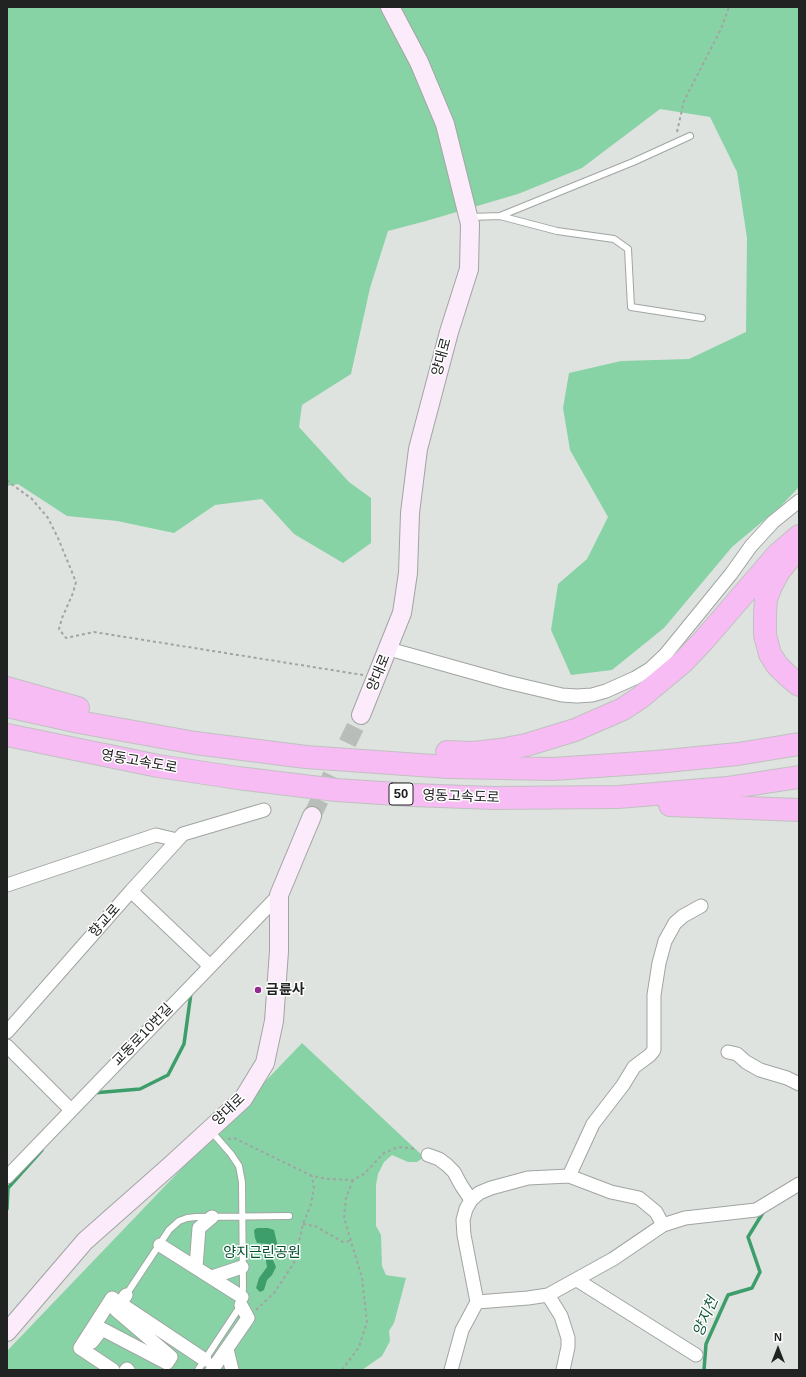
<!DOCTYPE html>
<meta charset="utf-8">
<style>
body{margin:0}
#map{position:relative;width:806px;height:1377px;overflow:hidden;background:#dee3df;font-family:Arial,sans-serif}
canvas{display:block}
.frame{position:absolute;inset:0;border:8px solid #212322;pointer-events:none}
.north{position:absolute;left:758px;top:1329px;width:40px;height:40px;-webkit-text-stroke:3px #fff;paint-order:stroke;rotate:0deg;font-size:11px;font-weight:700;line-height:16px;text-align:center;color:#212322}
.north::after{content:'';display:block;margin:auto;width:14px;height:18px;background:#212322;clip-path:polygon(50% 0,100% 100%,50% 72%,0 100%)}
</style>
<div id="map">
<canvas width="806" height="1377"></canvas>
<div class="frame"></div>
<div class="north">N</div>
</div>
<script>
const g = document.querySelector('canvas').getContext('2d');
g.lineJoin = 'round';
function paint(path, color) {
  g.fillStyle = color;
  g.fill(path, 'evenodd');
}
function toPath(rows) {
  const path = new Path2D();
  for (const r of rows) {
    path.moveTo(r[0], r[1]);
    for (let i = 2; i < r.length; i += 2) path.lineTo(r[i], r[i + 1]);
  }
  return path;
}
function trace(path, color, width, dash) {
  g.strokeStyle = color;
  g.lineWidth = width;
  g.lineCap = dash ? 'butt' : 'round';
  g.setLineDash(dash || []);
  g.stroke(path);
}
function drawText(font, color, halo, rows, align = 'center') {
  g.font = font + ' Arial,"Noto Sans KR",sans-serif';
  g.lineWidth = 3;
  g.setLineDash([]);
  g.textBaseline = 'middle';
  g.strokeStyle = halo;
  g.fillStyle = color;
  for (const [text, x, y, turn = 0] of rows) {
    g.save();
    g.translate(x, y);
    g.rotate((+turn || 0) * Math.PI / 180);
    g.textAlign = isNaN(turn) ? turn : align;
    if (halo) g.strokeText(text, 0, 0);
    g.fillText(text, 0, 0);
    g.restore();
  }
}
paint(toPath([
 [7,7,799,7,799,487,781,506,732,547,664,628,612,670,571,675,551,630,558,584,587,559,608,517,570,450,563,408,569,373,621,361,689,359,746,332,747,238,737,172,710,117,660,109,582,168,518,194,426,221,388,231,370,288,351,374,302,405,299,427,349,482,371,498,371,543,343,563,294,534,262,499,215,505,174,533,117,521,67,516,18,484,7,486],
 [302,1043,424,1157,417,1162,408,1162,392,1155,384,1162,378,1174,376,1185,376,1226,381,1235,382,1266,386,1275,406,1278,394,1323,389,1331,390,1341,382,1356,362,1370,7,1370,7,1351]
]), '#88d3a6');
paint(toPath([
 [257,1228,268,1228,274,1230,278,1247,273,1260,276,1267,272,1275,267,1280,264,1290,260,1292,256,1288,259,1278,267,1267,266,1261,266,1256,271,1247,267,1244,257,1243,255,1238,254,1230]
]), '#3d9e6b');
trace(toPath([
 [93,1093,140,1089,168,1075,184,1044,191,993],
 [7,1209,8,1188,42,1150],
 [704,1370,706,1344,728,1295,752,1288,760,1272,748,1237,764,1211]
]), '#3d9e6b', 3.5);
trace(toPath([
 [312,816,361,715]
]), '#b8bdb9', 18, [18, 9]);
const lane = toPath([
 [500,216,557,231,614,239,628,249,631,307,702,318],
 [470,217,500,216,633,162,690,136],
 [126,1295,169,1230,179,1221,187,1218,196,1217,289,1216],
 [198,1370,241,1305,243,1289,242,1182,239,1166,231,1154,211,1131]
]);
const street = toPath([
 [389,649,507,682,562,695,577,696,592,695,606,691,635,678,650,669,665,655,731,574,751,546,773,522,799,501],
 [7,885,156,835,177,840],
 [131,891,183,834,264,810],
 [7,1032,131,891,210,966],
 [7,1046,71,1110],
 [728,1052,737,1054,746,1062,760,1070,787,1078,799,1084],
 [428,1155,439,1159,447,1165,454,1172,461,1185,471,1200],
 [569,1176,593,1124,623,1085,634,1067,650,1055,654,1050,654,995,659,963,665,941,675,923,683,916,701,906],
 [7,1177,279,895],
 [160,1245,242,1297],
 [196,1267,199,1228,212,1217],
 [212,1277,242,1267],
 [577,1280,696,1355],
 [548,1295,561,1316,568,1338,568,1347,563,1370],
 [477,1302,528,1298,548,1295,613,1259,663,1225,685,1218,756,1210,799,1184],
 [92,1342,102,1329,167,1363,171,1357,116,1310,126,1295],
 [227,1349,232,1370],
 [113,1370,80,1348,112,1298,205,1360],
 [126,1370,127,1369,128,1370],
 [212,1370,248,1318,241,1305],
 [451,1370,462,1330,477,1302,464,1235,463,1220,466,1209,471,1200,479,1193,491,1188,528,1178,569,1176,611,1192,639,1198,656,1212,663,1225]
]);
const secondary = toPath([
 [361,715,402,613,408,573,410,513,418,449,449,332,469,269,470,224,445,124,419,62,390,7],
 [7,1332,85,1241,171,1165,243,1099,265,1063,274,1021,279,951,279,895,312,816]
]);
const highway = toPath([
 [789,559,779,571,771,586,766,599,765,613,765,635,770,654,777,665,787,675,799,685],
 [7,688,78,708],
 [7,706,79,722,195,743,306,757,448,767,553,769,656,762,738,754,799,744],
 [7,735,158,766,238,778,336,790,412,795,493,798,618,797,727,788,799,777],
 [447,752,473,753,500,750,526,745,575,730,623,709,641,697,683,662,703,641,778,554,799,536],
 [670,805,799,810]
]);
trace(lane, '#a0a5a2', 8);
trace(street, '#a0a5a2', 15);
trace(secondary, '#a0a5a2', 20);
trace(highway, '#c1c1c1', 24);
trace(toPath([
 [677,132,684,101,721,29,729,7],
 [7,480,10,483,32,499,48,518,58,538,76,582,73,593,62,618,59,629,66,638,94,632,363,675],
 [228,1139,234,1138,312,1176,328,1179,353,1180,364,1174,384,1153,398,1147,416,1149],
 [303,1224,315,1226,343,1242,350,1241],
 [256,1310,274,1293,294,1263,303,1224,311,1204,314,1188,312,1176],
 [342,1370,359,1347,367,1322,362,1278,344,1218,346,1198,353,1180]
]), '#a1a5a2', 2, [3, 3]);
trace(lane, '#fff', 6);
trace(street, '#fff', 13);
trace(secondary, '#fcebfb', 18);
trace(highway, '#f6bcf3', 22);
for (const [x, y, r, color] of [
 [258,990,4,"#922c91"]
]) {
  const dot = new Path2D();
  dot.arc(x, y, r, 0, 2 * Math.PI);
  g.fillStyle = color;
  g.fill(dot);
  trace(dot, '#fff', 1.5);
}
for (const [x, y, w] of [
 [401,794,24]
]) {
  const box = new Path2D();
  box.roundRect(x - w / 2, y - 11, w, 22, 3);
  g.fillStyle = '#fff';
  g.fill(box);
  trace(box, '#212322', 1);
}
drawText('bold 13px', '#212322', null, [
 ["50",401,794]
]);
drawText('14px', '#212322', '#fff', [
 ["양대로",442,357,-75],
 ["양대로",379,673,-68],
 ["영동고속도로",139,762,10],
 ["영동고속도로",461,797,2],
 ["향교로",105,921,-49],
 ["교동로10번길",143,1035,-46],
 ["양대로",229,1110,-44]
]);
drawText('bold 14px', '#212322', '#fff', [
 ["금륜사",266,990]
], 'left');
drawText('14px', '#004f2d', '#fff', [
 ["양지근린공원",262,1253]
]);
drawText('italic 15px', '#115937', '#fff', [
 ["양지천",706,1317,-67]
]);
</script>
